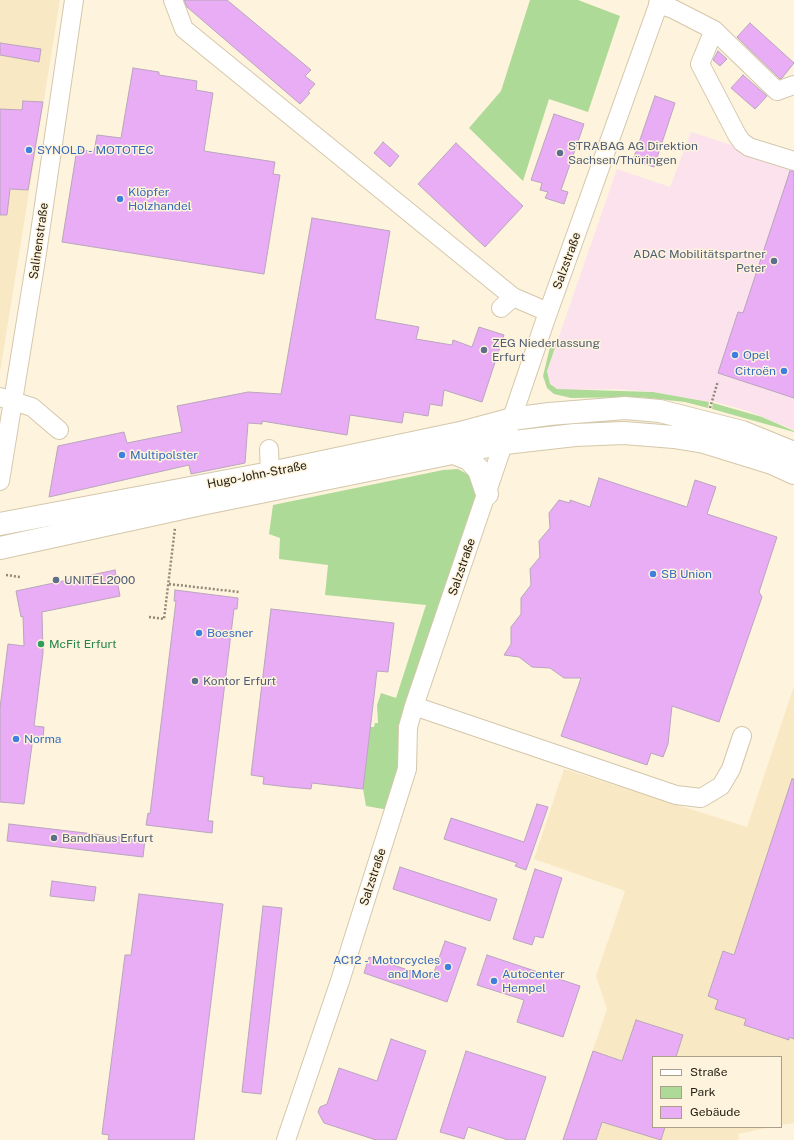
<!DOCTYPE html>
<meta charset="utf-8">
<style>
body{margin:0}
#map{position:relative;width:794px;height:1140px;overflow:hidden;background:#fef3dc;font-family:"Public Sans",sans-serif}
canvas{display:block}
.legend{position:absolute;left:652px;top:1056px;width:130px;height:72px;box-sizing:border-box;background:#fef3dc;border:1px solid #a89f8d;margin:0;padding:5px 7px;list-style:none;font-size:12px;color:#262116}
.legend li{display:flex;align-items:center;gap:8px;height:20px}
.legend b{width:20px;border:1px solid #a89f8d}
</style>
<div id="map">
<canvas width="794" height="1140"></canvas>
<ul class="legend">
<li><b style="height:5px;background:#fff"></b>Straße</li>
<li><b style="height:11px;background:#aeda97"></b>Park</li>
<li><b style="height:11px;background:#e8adf5"></b>Gebäude</li>
</ul>
</div>
<script>
const g = document.querySelector('canvas').getContext('2d');
g.lineJoin = 'round';
function paint(path, color) {
  g.fillStyle = color;
  g.fill(path, 'evenodd');
}
function toPath(rows) {
  const path = new Path2D();
  for (const r of rows) {
    path.moveTo(r[0], r[1]);
    for (let i = 2; i < r.length; i += 2) path.lineTo(r[i], r[i + 1]);
  }
  return path;
}
function trace(path, color, width, dash) {
  g.strokeStyle = color;
  g.lineWidth = width;
  g.lineCap = dash ? 'butt' : 'round';
  g.setLineDash(dash || []);
  g.stroke(path);
}
function drawText(font, color, halo, rows, align = 'center') {
  g.font = font + ' "Public Sans",sans-serif';
  g.lineWidth = 3;
  g.setLineDash([]);
  g.textBaseline = 'middle';
  g.strokeStyle = halo;
  g.fillStyle = color;
  for (const [text, x, y, turn = 0] of rows) {
    g.save();
    g.translate(x, y);
    g.rotate((+turn || 0) * Math.PI / 180);
    g.textAlign = isNaN(turn) ? turn : align;
    if (halo) g.strokeText(text, 0, 0);
    g.fillText(text, 0, 0);
    g.restore();
  }
}
paint(toPath([
 [691,132,794,165,794,430,748,411,712,401,709,402,653,392,614,389,564,390,557,389,550,384,548,378,547,371,617,169,670,187]
]), '#fbe2ed');
paint(toPath([
 [0,0,60,0,0,372],
 [794,686,794,1123,781,1125,781,1057,653,1057,653,1127,772,1127,738,1134,739,1140,562,1140,607,1009,596,976,625,891,534,859,564,769,747,827]
]), '#f9e8c4');
paint(toPath([
 [530,0,578,0,620,16,588,112,549,99,523,181,469,128,501,91],
 [557,342,547,371,550,384,557,389,653,392,709,402,708,408,685,402,639,397,571,398,554,394,547,388,543,376,550,347],
 [713,403,762,417,794,431,794,432,712,409],
 [458,469,469,475,479,493,403,752,389,810,366,806,363,789,370,727,374,727,375,723,378,723,377,705,381,693,396,698,426,605,325,595,328,565,279,559,280,538,269,534,273,505,443,470]
]), '#aeda97');
const building = toPath([
 [184,0,227,0,311,70,305,76,315,84,308,92,310,93,300,104,187,7,184,0],
 [750,23,794,63,782,78,780,79,737,37,750,23],
 [0,43,41,49,39,62,0,55,0,43],
 [718,51,727,59,720,66,713,60,718,51],
 [133,68,159,72,159,75,197,81,196,90,213,93,204,151,275,162,273,174,280,175,264,274,62,242,77,149,94,152,97,135,121,138,133,68],
 [743,75,767,96,755,109,731,88,743,75],
 [655,96,675,103,654,167,633,160,655,96],
 [23,101,43,102,28,190,10,189,7,215,0,215,0,109,22,110,23,101],
 [554,114,584,124,561,190,568,192,564,204,545,198,548,192,540,190,542,183,531,180,554,114],
 [383,142,399,156,390,167,374,153,383,142],
 [456,143,523,206,485,247,418,184,456,143],
 [790,171,794,171,794,398,718,373,738,312,743,313,790,171],
 [312,218,390,231,375,319,419,327,416,339,452,345,453,340,472,347,479,327,504,335,482,402,444,390,442,406,430,404,428,416,404,412,402,423,350,415,347,435,262,421,262,424,248,423,245,463,191,474,189,465,49,497,58,446,124,432,127,443,182,432,177,406,248,392,281,394,312,218],
 [599,478,687,507,695,480,716,487,707,514,777,537,759,592,762,597,719,722,672,706,668,744,663,757,651,753,647,765,561,736,581,678,564,678,550,668,532,667,519,657,504,655,511,644,511,627,521,614,521,598,531,585,530,569,540,557,539,541,550,528,549,513,559,500,570,503,570,500,590,507,599,478],
 [115,570,120,596,42,612,43,653,34,726,44,727,43,739,33,738,24,804,0,802,0,708,8,644,24,646,23,616,21,617,16,591,115,570],
 [175,590,238,598,237,609,234,609,208,821,213,821,212,833,146,825,148,813,150,814,176,601,174,601,175,590],
 [271,609,394,623,388,672,377,671,363,789,312,783,311,789,288,787,263,784,264,777,251,775,271,609],
 [792,779,794,779,794,1039,789,1037,789,1040,744,1025,746,1019,715,1009,718,1000,708,996,723,951,734,955,792,779],
 [537,804,548,807,526,870,515,866,517,863,444,839,451,818,524,842,537,804],
 [9,824,145,840,143,857,7,841,9,824],
 [400,867,497,899,490,921,393,889,400,867],
 [535,869,562,878,543,938,535,936,532,945,513,939,535,869],
 [52,881,96,887,94,901,50,896,52,881],
 [139,894,223,904,194,1140,108,1140,109,1135,102,1134,125,955,131,955,139,894],
 [263,906,282,908,261,1094,242,1092,263,906],
 [445,941,466,948,447,1002,364,973,369,957,432,978,445,941],
 [487,955,580,986,563,1037,517,1022,524,1000,477,985,487,955],
 [636,1020,683,1035,676,1057,653,1057,653,1127,665,1127,661,1140,602,1122,596,1140,563,1140,593,1051,622,1061,636,1020],
 [391,1039,426,1051,396,1140,376,1140,324,1123,318,1112,320,1107,327,1104,339,1068,377,1081,391,1039],
 [466,1051,546,1077,525,1140,508,1140,468,1127,464,1139,440,1132,466,1051]
]);
paint(building, '#e8adf5');
trace(building, '#b9a5bd', 1);
const minor = toPath([
 [173,0,184,29,513,297,548,312],
 [658,4,673,9,714,30,777,91,794,85],
 [714,30,700,64,737,135,742,142,749,147,794,161],
 [501,308,513,297],
 [0,397,32,407,59,430],
 [269,449,270,473],
 [0,481,37,253,74,0],
 [414,706,676,795,701,798,721,786,731,769,742,736],
 [286,1140,340,981,407,769,408,727,414,706,545,321,660,0]
]);
const major = toPath([
 [454,453,469,459,479,470,487,494],
 [0,524,270,473,460,433,512,419,549,414,625,408,660,411,742,432,794,453],
 [0,548,201,504,467,450,505,443,575,435,624,433,674,437,704,442,772,463,794,473]
]);
trace(minor, '#d4c7ab', 20);
trace(major, '#d4c7ab', 24);
trace(toPath([
 [710,408,718,381],
 [6,575,20,577],
 [169,584,239,592],
 [149,617,164,619,175,528]
]), '#918978', 2.5, [2, 2]);
trace(minor, '#fff', 18);
trace(major, '#fff', 22);
for (const [x, y, r, color] of [
 [29,150,4,"#3f7fe0"],
 [560,153,4,"#5c6f8a"],
 [120,199,4,"#3f7fe0"],
 [774,261,4,"#5c6f8a"],
 [484,350,4,"#5c6f8a"],
 [735,355,4,"#3f7fe0"],
 [784,371,4,"#3f7fe0"],
 [122,455,4,"#3f7fe0"],
 [653,574,4,"#3f7fe0"],
 [56,580,4,"#5c6f8a"],
 [199,633,4,"#3f7fe0"],
 [41,644,4,"#2e9e5b"],
 [195,681,4,"#5c6f8a"],
 [16,739,4,"#3f7fe0"],
 [54,838,4,"#5c6f8a"],
 [448,967,4,"#3f7fe0"],
 [494,981,4,"#3f7fe0"]
]) {
  const dot = new Path2D();
  dot.arc(x, y, r, 0, 2 * Math.PI);
  g.fillStyle = color;
  g.fill(dot);
  trace(dot, '#fef3dc', 1.5);
}
drawText('12px', '#4e5e75', '#fef3dc', [
 ["STRABAG AG Direktion",568,146],
 ["Sachsen/Thüringen",568,160],
 ["ADAC Mobilitätspartner",766,254,"right"],
 ["Peter",766,268,"right"],
 ["ZEG Niederlassung",492,343],
 ["Erfurt",492,357],
 ["UNITEL2000",64,580],
 ["Kontor Erfurt",203,681],
 ["Bandhaus Erfurt",62,838]
], 'left');
drawText('12px', '#366cbe', '#fef3dc', [
 ["SYNOLD - MOTOTEC",37,150],
 ["Klöpfer",128,192],
 ["Holzhandel",128,206],
 ["Opel",743,355],
 ["Citroën",776,371,"right"],
 ["Multipolster",130,455],
 ["SB Union",661,574],
 ["Boesner",207,633],
 ["Norma",24,739],
 ["AC12 - Motorcycles",440,960,"right"],
 ["and More",440,974,"right"],
 ["Autocenter",502,974],
 ["Hempel",502,988]
], 'left');
drawText('12px', '#262116', '#fef3dc', [
 ["Salinenstraße",39,241,-82],
 ["Salzstraße",567,261,-70],
 ["Hugo-John-Straße",257,475,-11],
 ["Salzstraße",462,567,-71],
 ["Salzstraße",373,877,-72]
]);
drawText('12px', '#27864d', '#fef3dc', [
 ["McFit Erfurt",49,644]
], 'left');
</script>
